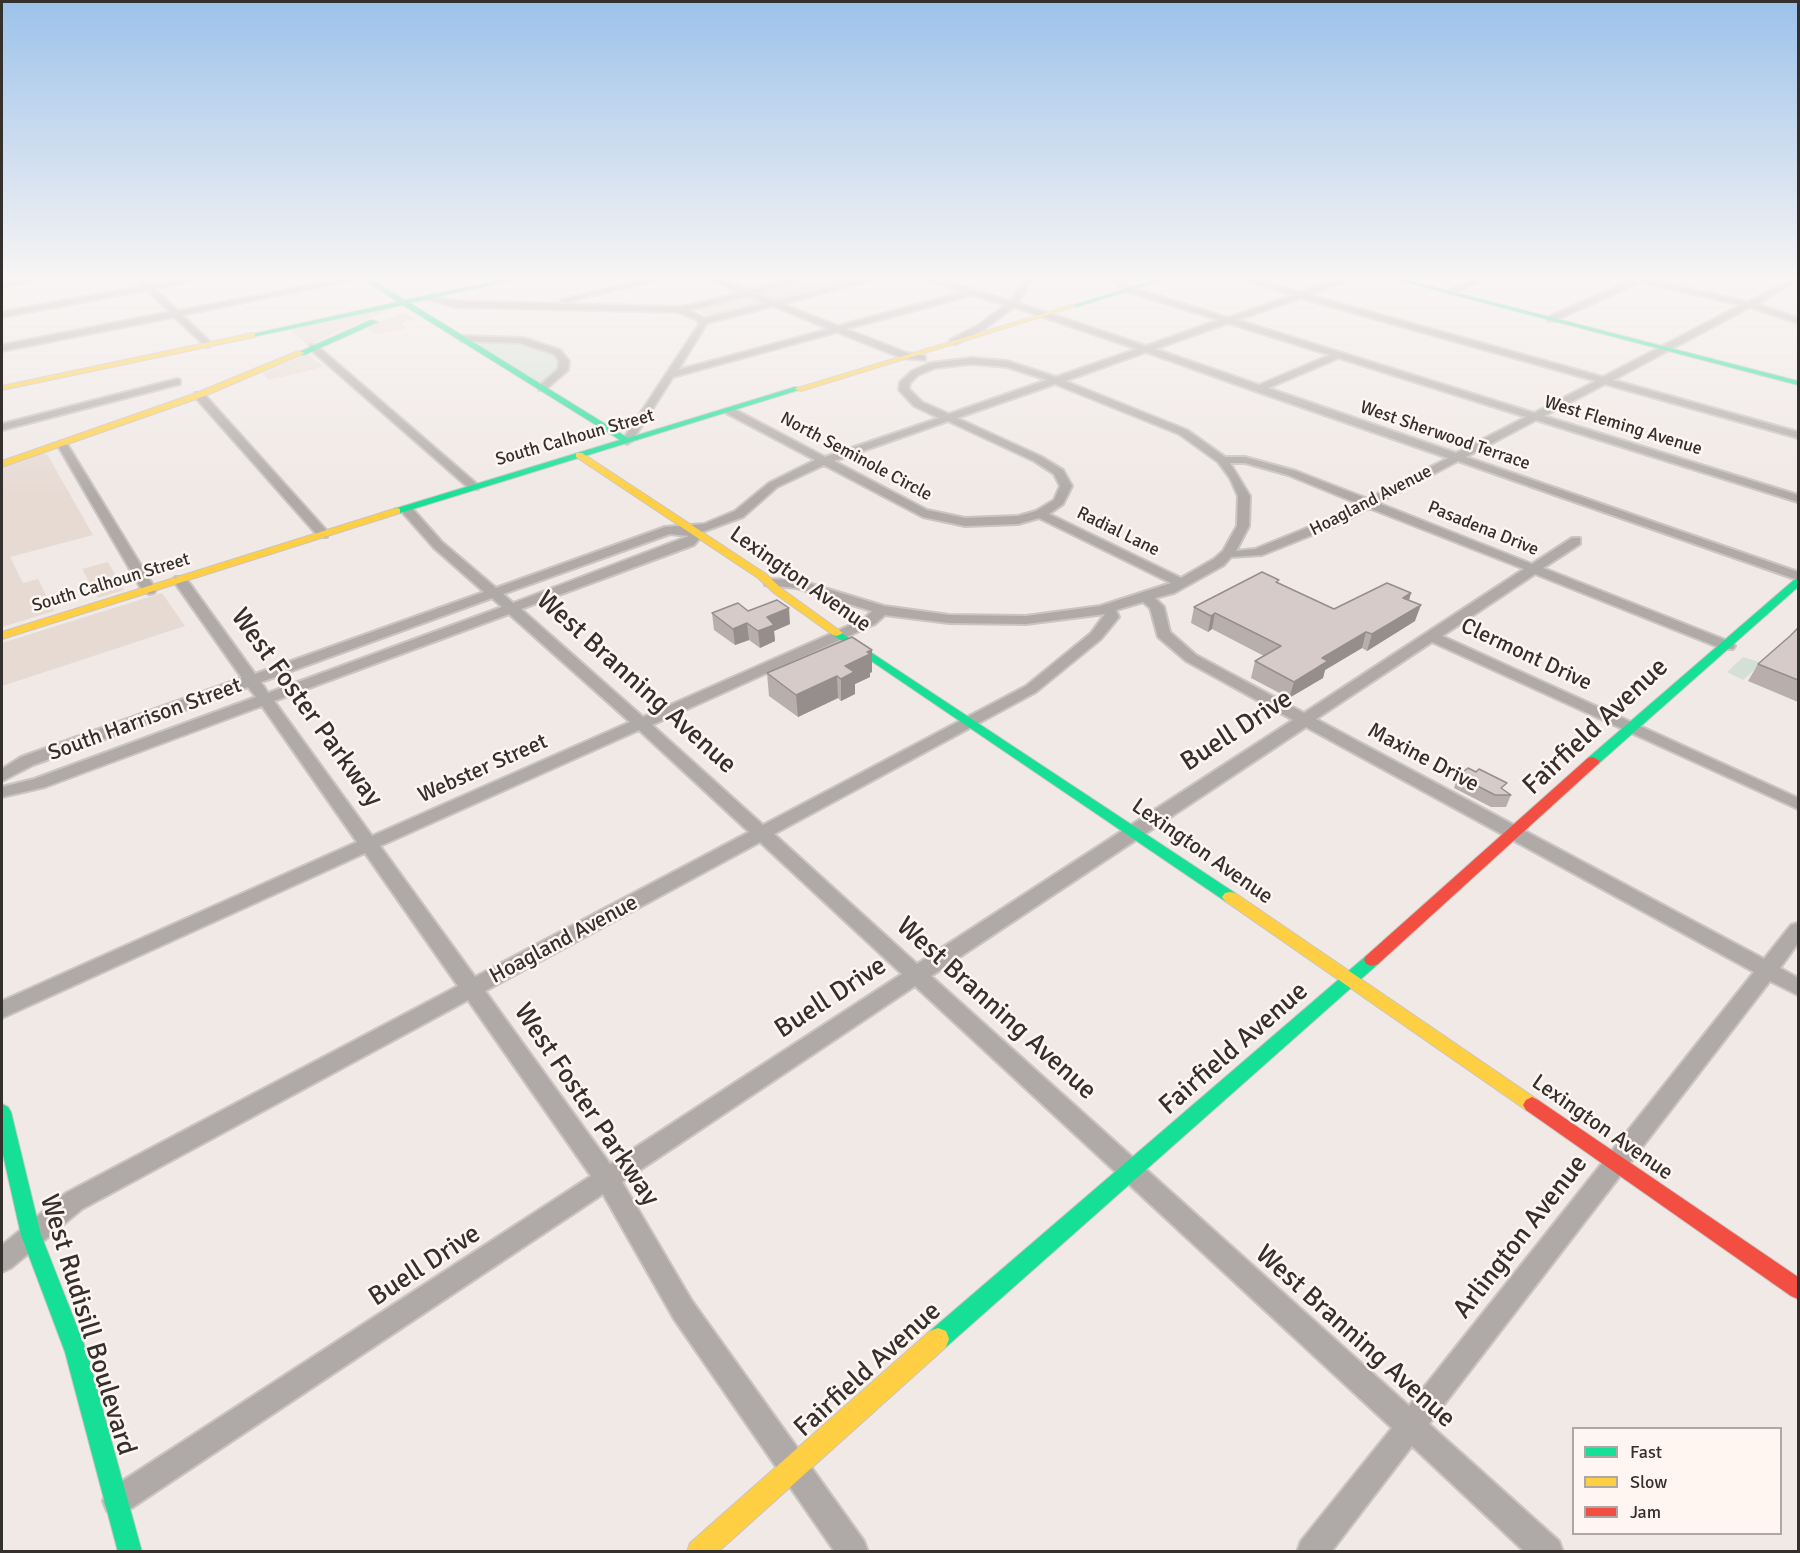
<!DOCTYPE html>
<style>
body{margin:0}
#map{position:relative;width:1800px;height:1553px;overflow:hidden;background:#f0e9e6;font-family:Signika,sans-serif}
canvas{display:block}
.frame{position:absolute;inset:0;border:3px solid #34302e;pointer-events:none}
.legend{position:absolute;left:1572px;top:1427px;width:210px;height:108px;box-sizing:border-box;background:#fff6f1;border:2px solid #aea7a3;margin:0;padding:8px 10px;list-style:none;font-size:18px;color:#34302e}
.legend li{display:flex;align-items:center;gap:12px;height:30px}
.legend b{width:30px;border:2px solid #aea7a3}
</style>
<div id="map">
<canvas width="1800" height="1553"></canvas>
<div class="frame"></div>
<ul class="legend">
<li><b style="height:8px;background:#16e098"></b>Fast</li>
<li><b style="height:8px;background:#ffcf43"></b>Slow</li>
<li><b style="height:8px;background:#f24e42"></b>Jam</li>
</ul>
</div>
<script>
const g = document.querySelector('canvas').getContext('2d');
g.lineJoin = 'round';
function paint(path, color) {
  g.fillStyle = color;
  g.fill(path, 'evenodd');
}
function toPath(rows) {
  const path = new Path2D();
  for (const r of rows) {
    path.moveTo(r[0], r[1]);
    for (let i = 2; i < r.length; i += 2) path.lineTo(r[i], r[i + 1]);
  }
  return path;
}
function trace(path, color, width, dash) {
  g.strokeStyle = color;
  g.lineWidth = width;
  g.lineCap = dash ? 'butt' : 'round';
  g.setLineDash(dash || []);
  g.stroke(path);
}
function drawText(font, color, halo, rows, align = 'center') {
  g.font = font + ' Signika,sans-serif';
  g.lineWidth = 5;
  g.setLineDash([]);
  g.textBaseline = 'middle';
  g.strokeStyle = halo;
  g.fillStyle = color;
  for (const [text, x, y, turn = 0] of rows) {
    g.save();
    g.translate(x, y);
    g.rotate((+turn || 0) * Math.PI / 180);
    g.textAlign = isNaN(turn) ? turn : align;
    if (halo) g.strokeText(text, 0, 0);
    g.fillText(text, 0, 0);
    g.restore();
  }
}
paint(toPath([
 [394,308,308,345,288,329],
 [403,312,417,319,400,323,407,328,378,334,367,328],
 [308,354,324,367,269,380,262,373],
 [42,454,47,454,93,535,10,557,23,583,38,579,54,611,2,627,2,468],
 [108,562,124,590,98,598,82,569],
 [162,593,185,626,2,686,2,643]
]), '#e7dad3');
paint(toPath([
 [804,280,863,280,781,300,772,300,756,293],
 [745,295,765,304,721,315,703,314,697,309],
 [473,341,522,342,553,353,559,363,558,371,544,383,540,383],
 [1743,657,1762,663,1743,680,1727,672]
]), '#d4e0d5');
const street = toPath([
 [20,280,36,280,2,287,2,283,20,280],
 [143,280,151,285,194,280,155,289,178,311,338,280,352,280,182,315,210,342,210,346,207,347,174,317,2,351,2,345,170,312,147,290,2,317,2,312,143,286,139,282,143,280],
 [644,280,656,280,565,302,561,300,644,280],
 [712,280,722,280,749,290,792,280,804,280,756,293,775,301,859,280,871,280,782,304,838,326,963,292,928,280,939,280,1011,301,1023,280,1031,280,1018,303,1146,346,1219,320,1125,291,1112,280,1120,280,1131,287,1228,318,1293,295,1244,280,1255,280,1301,292,1338,280,1348,280,1309,295,1603,377,1741,305,1640,282,1554,321,1548,321,1548,317,1631,280,1650,280,1748,302,1791,280,1798,280,1757,304,1798,318,1798,323,1750,307,1613,380,1798,432,1798,438,1605,384,1544,416,1798,495,1798,502,1536,420,1466,457,1798,572,1798,580,1458,461,1378,503,1532,564,1572,538,1580,538,1580,544,1543,568,1733,643,1735,646,1733,649,1723,649,1535,574,1442,636,1798,798,1798,809,1432,642,1316,719,1764,959,1791,925,1798,923,1798,943,1780,968,1798,978,1798,995,1770,981,1429,1424,1559,1541,1563,1552,1525,1552,1412,1446,1331,1552,1297,1552,1301,1541,1392,1428,915,986,622,1182,692,1301,864,1541,868,1552,835,1552,674,1319,603,1194,127,1511,117,1515,107,1511,103,1501,107,1491,591,1176,468,1000,82,1209,11,1268,2,1272,2,1245,66,1193,458,986,365,853,2,1018,2,1001,357,842,262,706,45,787,2,797,2,787,34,779,256,697,248,687,33,765,2,781,2,769,21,757,242,678,173,580,175,577,185,577,255,674,484,592,434,548,403,513,403,507,411,507,442,542,496,588,665,527,704,524,735,511,769,483,815,460,726,413,726,409,734,409,825,457,939,418,914,406,899,390,900,382,912,371,930,363,972,358,1007,361,1056,377,1137,349,1014,307,983,330,956,344,950,344,950,340,977,326,1006,305,972,295,846,329,907,353,925,356,925,360,902,358,837,332,673,377,632,441,627,444,622,441,699,324,697,320,677,312,456,307,427,299,431,297,456,301,681,307,740,293,712,280],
 [748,296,766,303,704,318,689,310,748,296],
 [1301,298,1596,381,1534,413,1237,320,1301,298],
 [773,306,829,329,678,370,707,323,773,306],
 [1228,323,1330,355,1259,385,1155,349,1228,323],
 [1146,352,1255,391,1448,458,1368,499,1296,471,1245,457,1225,457,1187,430,1065,381,1146,352],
 [1339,358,1526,417,1456,453,1268,388,1339,358],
 [972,364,1007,367,1047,380,949,414,922,402,909,389,910,383,918,375,935,368,972,364],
 [1055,384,1179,434,1218,462,1230,478,1238,496,1237,526,1223,551,1214,559,1181,578,1049,514,1063,504,1072,486,1063,470,1042,457,957,418,1055,384],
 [948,421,1034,461,1054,474,1060,486,1054,500,1036,511,1018,516,965,518,927,510,834,461,948,421],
 [1230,463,1245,463,1288,475,1359,504,1329,519,1255,549,1236,551,1249,526,1250,496,1230,463],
 [824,465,923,517,965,526,1018,524,1039,518,1171,583,1100,606,1026,616,949,615,884,606,798,580,765,579,765,585,797,588,872,611,865,618,835,632,643,717,521,609,694,545,701,537,699,533,743,517,777,487,824,465],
 [1369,508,1524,569,1304,713,1196,655,1170,632,1164,607,1155,598,1174,593,1224,565,1231,557,1262,555,1337,525,1369,508],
 [670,534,689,536,513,603,503,594,670,534],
 [492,598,502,607,268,693,261,682,492,598],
 [1143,602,1150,608,1158,637,1186,661,1293,720,917,964,774,834,1036,692,1101,639,1119,617,1116,610,1143,602],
 [509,614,630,722,372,836,274,701,509,614],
 [1105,614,1091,633,1026,686,763,825,652,725,875,624,885,615,949,623,1026,624,1105,614],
 [1306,727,1754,972,1409,1406,931,976,1306,727],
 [639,730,749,832,475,977,380,846,639,730],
 [760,842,902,974,610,1164,485,991,760,842],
 [1473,280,1483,280,1451,294,1444,292,1473,280],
 [464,336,524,338,560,350,569,361,568,370,545,390,539,390,539,386,558,369,559,361,554,354,520,343,461,341,461,337,464,336],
 [310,345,316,345,478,485,478,489,470,489,310,349,310,345],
 [177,379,180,380,180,384,2,430,2,424,177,379],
 [195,393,203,393,327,531,327,537,319,537,195,397,195,393],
 [62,441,67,444,156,590,154,593,149,594,142,590,57,444,62,441]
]);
const fast = toPath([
 [365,280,372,280,405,300,502,280,512,280,410,303,628,438,795,387,802,389,400,513,394,513,394,509,620,440,403,305,252,337,248,335,398,302,365,280],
 [1155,280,1163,280,1076,307,1071,306,1155,280],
 [1397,280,1406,280,1798,381,1798,385,1397,280],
 [371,320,378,322,304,355,297,353,371,320],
 [1798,579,1798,587,1598,764,1588,764,1586,761,1588,758,1794,580,1798,579],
 [837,630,1235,893,1238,897,1235,901,1225,901,833,635,831,633,837,630],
 [1372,954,1378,956,1380,960,1378,964,946,1347,938,1350,930,1347,927,1339,930,1331,1366,956,1372,954],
 [2,1104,8,1107,11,1112,41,1235,87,1352,142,1552,118,1552,65,1352,21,1235,2,1150,2,1104]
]);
const slow = toPath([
 [1072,305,1077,306,801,391,794,389,1072,305],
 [252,333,255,333,255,337,2,390,2,386,252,333],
 [298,351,305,353,202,397,2,467,2,461,196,393,298,351],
 [576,453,582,453,766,574,782,589,843,633,837,636,833,635,774,593,758,578,576,457,576,453],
 [397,508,400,509,400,513,2,639,2,632,397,508],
 [1230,892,1235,893,1538,1100,1541,1105,1538,1110,1532,1113,1526,1110,1225,901,1222,897,1225,893,1230,892],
 [938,1328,946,1331,949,1339,946,1347,718,1552,687,1552,690,1543,930,1331,938,1328]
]);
const jam = toPath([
 [1593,757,1600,761,1598,764,1378,964,1372,966,1366,964,1364,960,1366,956,1588,758,1593,757],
 [1532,1097,1538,1100,1798,1277,1798,1299,1791,1296,1526,1110,1523,1105,1526,1100,1532,1097]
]);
trace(street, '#cac5c2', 4);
trace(fast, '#cac5c2', 2);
trace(slow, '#cac5c2', 2);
trace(jam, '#cac5c2', 2);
paint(street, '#afaaa7');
paint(fast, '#16e098');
paint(slow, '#ffcf43');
paint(jam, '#f24e42');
paint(toPath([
 [1278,583,1334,609,1411,593,1409,600,1415,621,1367,651,1362,648,1325,670,1323,678,1289,698,1251,678,1255,661,1264,656,1212,629,1208,632,1191,623,1194,607],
 [748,611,790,624,774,631,775,641,760,648,749,640,735,645,714,630,712,613],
 [1798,625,1798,702,1748,681,1758,664,1795,632],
 [872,672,870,673,870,677,855,684,855,694,841,701,838,698,798,717,769,696,767,673],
 [1458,776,1504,790,1511,795,1506,807,1491,807,1454,788]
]), '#b8afad');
paint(toPath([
 [1411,593,1406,609,1403,598],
 [1421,605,1415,621,1367,651,1372,634],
 [789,608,790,624,774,631,775,641,760,648,758,631,767,617],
 [1215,613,1212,629,1208,632,1211,616],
 [747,623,749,640,735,645,733,629],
 [1366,632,1362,648,1325,670,1323,678,1289,698,1294,682,1322,658],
 [872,650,872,672,870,673,870,677,855,684,855,694,841,701,841,679,845,666],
 [837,676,838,698,798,717,796,695]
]), '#968e8d');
const building = toPath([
 [1262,572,1279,580,1276,582,1334,609,1387,583,1411,593,1403,598,1421,605,1372,634,1366,632,1322,658,1328,661,1294,682,1255,661,1281,646,1215,613,1211,616,1194,607,1262,572],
 [777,600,789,608,767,617,774,625,758,631,747,623,733,629,712,613,738,603,748,611,777,600],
 [1798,628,1798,680,1758,664,1790,636,1798,628],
 [852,637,872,650,867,652,870,654,845,666,854,672,841,679,837,676,796,695,767,673,852,637],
 [1468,768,1476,772,1479,769,1507,783,1501,788,1511,795,1495,795,1458,776,1468,768]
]);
paint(building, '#d6cbc9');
trace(building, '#968e8d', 1.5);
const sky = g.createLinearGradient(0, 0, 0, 497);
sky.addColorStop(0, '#9cc2ea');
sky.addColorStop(0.56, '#f8f5f4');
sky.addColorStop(1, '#f8f5f400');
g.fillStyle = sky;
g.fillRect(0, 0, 1800, 497);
drawText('18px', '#34302e', '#fff6f1', [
 ["West Fleming Avenue",1623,426,17],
 ["West Sherwood Terrace",1445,436,19],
 ["South Calhoun Street",575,438,-16],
 ["North Seminole Circle",856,457,28],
 ["Hoagland Avenue",1371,501,-27],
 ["Pasadena Drive",1483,529,22],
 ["Radial Lane",1118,532,26],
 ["South Calhoun Street",111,583,-17]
]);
drawText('22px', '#34302e', '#fff6f1', [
 ["Lexington Avenue",800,580,35],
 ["Clermont Drive",1526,655,25],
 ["South Harrison Street",145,720,-20],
 ["Maxine Drive",1423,758,28],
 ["Webster Street",483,769,-24],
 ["Lexington Avenue",1202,852,35],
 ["Hoagland Avenue",564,940,-28],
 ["Lexington Avenue",1602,1128,35]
]);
drawText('27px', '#34302e', '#fff6f1', [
 ["West Branning Avenue",636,683,42],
 ["West Foster Parkway",306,708,54],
 ["Fairfield Avenue",1596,727,-43],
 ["Buell Drive",1237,731,-33],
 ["Buell Drive",831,998,-33],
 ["West Branning Avenue",996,1009,42],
 ["Fairfield Avenue",1234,1049,-41],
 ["West Foster Parkway",586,1105,56],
 ["Arlington Avenue",1521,1237,-52],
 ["Buell Drive",425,1266,-33],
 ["West Rudisill Boulevard",87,1325,73],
 ["West Branning Avenue",1355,1337,42],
 ["Fairfield Avenue",868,1370,-42]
]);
</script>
